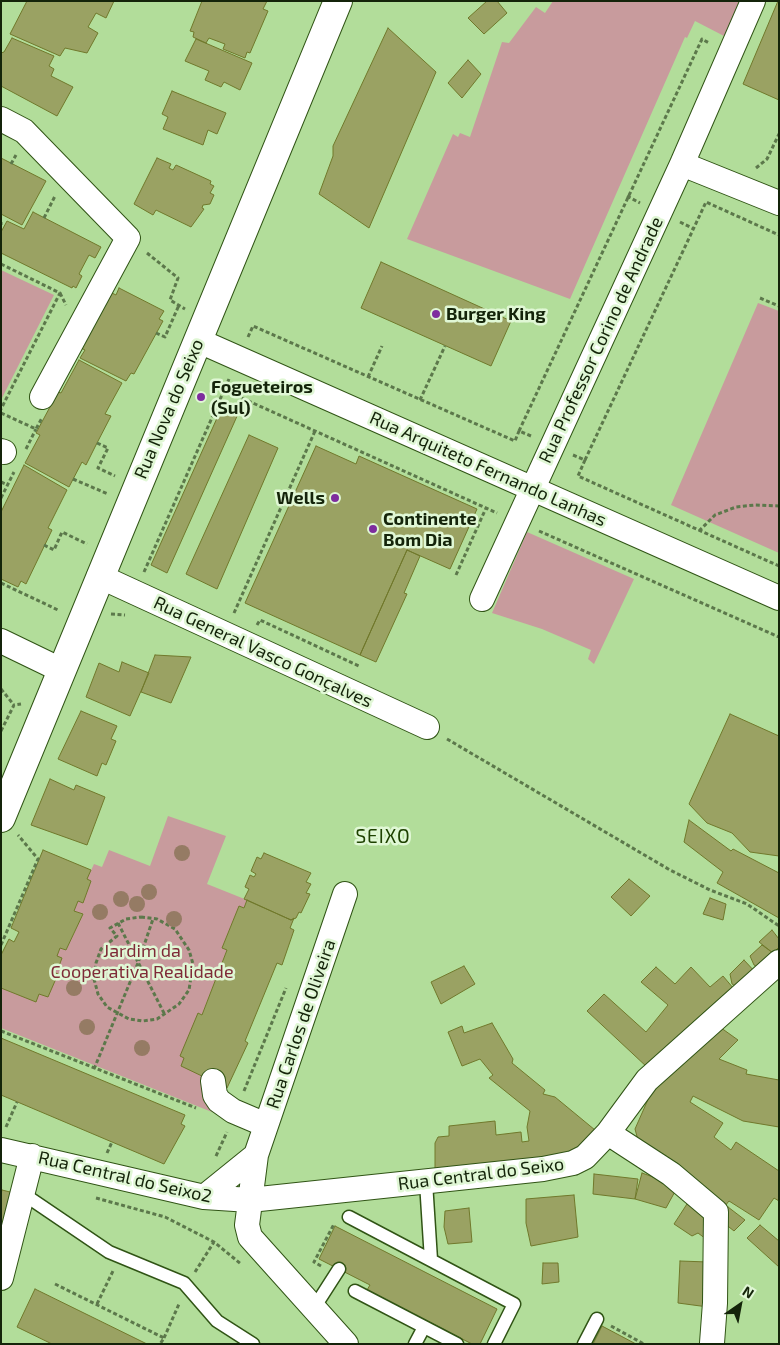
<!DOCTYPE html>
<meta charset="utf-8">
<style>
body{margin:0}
#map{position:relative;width:780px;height:1345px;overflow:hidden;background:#b2dd9a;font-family:"Exo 2",sans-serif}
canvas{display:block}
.frame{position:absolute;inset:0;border:2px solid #14240a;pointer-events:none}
.north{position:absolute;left:715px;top:1280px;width:50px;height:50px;-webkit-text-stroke:4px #e0f7d5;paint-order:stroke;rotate:33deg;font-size:14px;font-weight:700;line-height:20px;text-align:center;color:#14240a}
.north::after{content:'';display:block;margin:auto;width:18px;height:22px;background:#14240a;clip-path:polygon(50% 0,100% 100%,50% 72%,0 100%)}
</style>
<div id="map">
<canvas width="780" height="1345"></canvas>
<div class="frame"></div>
<div class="north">N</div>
</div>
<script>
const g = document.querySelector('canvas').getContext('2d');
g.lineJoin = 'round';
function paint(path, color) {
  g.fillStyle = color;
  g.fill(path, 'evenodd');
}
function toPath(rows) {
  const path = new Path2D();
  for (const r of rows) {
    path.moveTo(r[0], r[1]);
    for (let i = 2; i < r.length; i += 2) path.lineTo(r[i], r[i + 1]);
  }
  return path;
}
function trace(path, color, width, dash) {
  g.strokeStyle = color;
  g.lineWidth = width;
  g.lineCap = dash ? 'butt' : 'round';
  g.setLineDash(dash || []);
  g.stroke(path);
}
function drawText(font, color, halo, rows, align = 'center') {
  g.font = font + ' "Exo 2",sans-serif';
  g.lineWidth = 5;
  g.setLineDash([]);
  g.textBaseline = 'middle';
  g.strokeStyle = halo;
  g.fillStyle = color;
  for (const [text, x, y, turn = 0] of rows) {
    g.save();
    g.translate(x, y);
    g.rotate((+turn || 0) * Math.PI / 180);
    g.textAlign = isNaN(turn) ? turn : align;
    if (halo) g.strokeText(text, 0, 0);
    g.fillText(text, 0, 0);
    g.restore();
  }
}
paint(toPath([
 [553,1,741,1,724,36,695,21,687,38,685,37,570,299,407,239,453,134,458,137,460,133,470,137,502,42,509,43,536,7,545,13],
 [1,270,54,295,1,400],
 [758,303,779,311,779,553,671,505],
 [527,532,634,579,594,664,588,659,591,650,542,629,492,613],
 [168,816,226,836,207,884,247,900,244,908,239,907,222,948,227,950,202,1015,199,1013,184,1058,206,1078,222,1116,1,1028,1,988,36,1001,39,994,48,996,58,974,51,971,53,964,60,948,66,950,83,914,74,911,78,901,83,902,91,881,87,879,94,864,102,867,109,850,150,866]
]), '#c89b9d');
const building = toPath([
 [27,1,114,1,106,18,96,13,88,27,98,33,87,53,65,48,60,56,10,34,27,1],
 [202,1,267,1,263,9,268,11,250,53,247,52,245,58,223,49,225,44,209,38,206,43,193,37,194,32,190,31,202,1],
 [487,1,497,1,507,13,484,34,468,18,487,1],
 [778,1,779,1,779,100,743,84,778,1],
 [388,28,436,72,369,228,319,194,333,156,333,146,388,28],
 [12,38,54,56,49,66,54,69,51,76,73,87,57,116,1,86,1,53,4,52,12,38],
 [196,39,252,63,240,90,224,82,221,87,205,80,209,71,185,61,196,39],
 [468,60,481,74,462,98,448,83,468,60],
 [172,91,226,113,217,134,208,130,203,145,163,129,168,117,162,114,172,91],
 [1,158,46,181,22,225,1,214,1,158],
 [157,158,171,164,169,168,173,170,176,165,211,181,210,184,214,186,210,193,214,195,210,204,203,205,202,208,204,209,191,227,156,210,153,215,134,204,157,158],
 [33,212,101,247,95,258,89,255,79,274,82,276,76,288,73,286,72,288,1,253,1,232,7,221,24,229,33,212],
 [381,262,511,321,491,366,361,308,381,262],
 [119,288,164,311,159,319,163,321,134,374,131,373,126,381,80,358,85,350,81,348,112,293,116,295,119,288],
 [79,360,122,383,105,414,111,416,97,443,86,465,82,462,69,487,25,463,40,435,36,433,58,392,61,393,79,360],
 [222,407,238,414,167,573,151,565,222,407],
 [249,435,278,448,217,589,186,574,249,435],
 [316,446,356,464,359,456,477,509,450,569,407,550,360,655,245,603,316,446],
 [24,465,67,490,48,528,52,530,26,584,21,581,18,587,1,579,1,512,24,465],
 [407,550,420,556,404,593,407,594,376,662,360,655,407,550],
 [155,655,191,657,171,703,141,692,155,655],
 [122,662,149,673,130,716,86,697,99,663,119,672,122,662],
 [81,711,117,726,111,739,116,741,106,765,102,763,97,776,58,759,81,711],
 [730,714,779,736,779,856,750,852,732,833,707,823,689,804,730,714],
 [50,779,74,790,76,785,105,797,87,845,31,825,50,779],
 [689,820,731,851,733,849,779,873,779,918,717,883,723,872,684,842,689,820],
 [43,850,91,870,87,879,91,881,83,903,78,901,74,911,83,914,66,950,60,948,57,956,62,958,59,966,53,964,51,971,58,974,48,997,39,994,36,1002,1,988,1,955,9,939,14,942,19,932,11,928,43,850],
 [264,853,311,873,306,882,311,884,306,893,310,894,301,913,299,912,296,918,291,920,244,899,249,889,245,887,250,875,254,877,256,874,251,871,257,857,261,859,264,853],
 [629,879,650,896,631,916,611,897,629,879],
 [710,898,726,904,723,920,703,914,710,898],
 [247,900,291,920,294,918,290,928,294,930,282,965,277,963,245,1041,248,1043,227,1088,181,1066,184,1058,180,1056,198,1013,202,1015,227,950,222,948,239,906,244,908,247,900],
 [772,930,779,939,779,947,773,953,759,942,772,930],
 [762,945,773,953,759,968,754,965,750,956,762,945],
 [744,960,757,974,739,988,732,984,730,974,744,960],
 [464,966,475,984,441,1004,431,982,464,966],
 [656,967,675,984,691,967,710,987,723,976,734,989,703,1013,648,1068,587,1011,604,994,646,1032,668,1005,641,982,656,967],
 [492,1023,513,1059,512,1063,545,1090,543,1094,555,1097,595,1130,571,1156,435,1173,435,1143,438,1137,449,1136,449,1126,495,1121,496,1135,521,1132,522,1142,529,1141,527,1127,530,1111,489,1078,493,1075,480,1059,462,1066,448,1032,462,1026,464,1033,492,1023],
 [717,1025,738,1040,719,1059,747,1070,746,1074,779,1080,779,1127,743,1121,693,1096,690,1102,723,1123,714,1137,731,1150,736,1142,779,1171,779,1201,774,1198,759,1220,729,1201,725,1206,639,1144,635,1129,657,1079,717,1025],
 [1,1038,185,1115,181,1124,185,1126,164,1164,1,1095,1,1038],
 [642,1173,678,1186,666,1208,635,1199,642,1173],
 [594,1174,638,1179,635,1199,593,1194,594,1174],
 [2,1190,18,1194,1,1249,1,1194,2,1190],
 [574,1195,578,1237,531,1246,526,1223,526,1199,574,1195],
 [687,1204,707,1214,706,1239,698,1233,692,1236,674,1224,687,1204],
 [728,1207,745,1220,734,1231,719,1219,728,1207],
 [469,1208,472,1242,448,1244,444,1227,445,1211,469,1208],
 [760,1225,779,1241,779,1267,747,1238,760,1225],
 [335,1226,497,1309,480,1344,472,1344,367,1290,370,1285,319,1259,335,1226],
 [680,1261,708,1262,708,1307,678,1303,680,1261],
 [543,1263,558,1263,559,1282,542,1284,543,1263],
 [35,1289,147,1344,52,1344,17,1327,35,1289],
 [602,1326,636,1344,593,1344,602,1326]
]);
paint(building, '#9aa263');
trace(building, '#70782b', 1);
const lane = toPath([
 [426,1182,431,1260],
 [22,1193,109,1252,184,1283,217,1321,253,1344],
 [349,1217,514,1304,494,1344],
 [355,1291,457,1344],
 [314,1308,339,1269],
 [415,1344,424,1327],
 [584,1344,597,1319]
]);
const street = toPath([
 [753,1,682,164,779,203],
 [1,119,24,131,128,238,42,397],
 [197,340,779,598],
 [1,451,4,452],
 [99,576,427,727],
 [482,599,682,164],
 [1,641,61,670],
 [345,894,256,1155,247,1225,250,1237,346,1344],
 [213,1081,215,1095,219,1101,233,1111,266,1125],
 [608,1133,671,1174,716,1212,715,1303,712,1343],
 [1,1150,204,1197,250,1200,543,1169,573,1163,585,1157,608,1133,647,1080,779,962],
 [204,1197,256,1155],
 [1,1278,32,1156]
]);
const secondary = toPath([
 [1,818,338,1]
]);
trace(lane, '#305415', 15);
trace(street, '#305415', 26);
trace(secondary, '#305415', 30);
trace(toPath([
 [11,164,16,155],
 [756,168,767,159,779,134],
 [627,196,640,203],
 [44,218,55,196],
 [1,222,1,225],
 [680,222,694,229],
 [147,253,178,278,170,300,185,309],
 [1,264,60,293,1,409],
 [60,293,66,305],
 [760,298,779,306],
 [156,333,165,337,179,305],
 [248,337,253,326,515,441,519,431],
 [368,377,382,346],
 [224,390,497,513],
 [420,400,445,346],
 [1,413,36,429,42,418],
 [531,436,519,431,702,39,709,43],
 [97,443,108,448,98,468,115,476],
 [26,449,36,429],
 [573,455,585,460,706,202,779,235],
 [585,460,578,476,779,566],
 [73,479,108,494],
 [1,482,8,485],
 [1,498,14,472],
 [539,531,779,637],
 [699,531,715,515,736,507,755,505,779,506],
 [44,545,54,550,62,532,87,544],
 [144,572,229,379],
 [456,575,486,508],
 [1,583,58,610],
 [234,613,315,431],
 [111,614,125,615],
 [257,625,260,620,359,666],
 [1,689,14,705],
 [1,731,14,705,21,704],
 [447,739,670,870,710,890,747,904,779,926],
 [141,917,157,919,175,929,189,950,193,964,189,990,179,1004,157,1019,143,1021,129,1019,107,1007,98,994,94,979,96,963,101,949,117,936,110,928,126,919,141,917],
 [118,923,165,1015],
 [1,945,38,859,18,835],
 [1,1031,196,1108],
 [94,1069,138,963,153,919],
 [244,1091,286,988],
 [6,1127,17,1102],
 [107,1153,112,1142],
 [216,1156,227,1132],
 [96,1198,165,1217,214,1242,241,1264],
 [321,1266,314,1262,334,1224],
 [195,1272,214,1242],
 [55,1284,164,1338,160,1344],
 [97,1304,113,1271],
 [611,1326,644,1344],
 [164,1338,179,1304]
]), '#5c784b', 3, [4, 2.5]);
trace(lane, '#fff', 12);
trace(street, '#fff', 24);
trace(secondary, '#fff', 28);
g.fillStyle = '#957b64';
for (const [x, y] of [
 [182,853],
 [149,892],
 [121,899],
 [137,904],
 [100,912],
 [174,919],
 [74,988],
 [87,1027],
 [142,1048]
]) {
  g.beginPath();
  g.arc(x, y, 8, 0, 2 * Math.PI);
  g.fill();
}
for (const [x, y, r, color] of [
 [436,314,5,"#7e2d9e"],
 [201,397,5,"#7e2d9e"],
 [335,498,5,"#7e2d9e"],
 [373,529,5,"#7e2d9e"]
]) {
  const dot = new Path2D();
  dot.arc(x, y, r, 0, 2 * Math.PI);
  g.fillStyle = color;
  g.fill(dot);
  trace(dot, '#e0f7d5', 2);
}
drawText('bold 18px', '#14240a', '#e0f7d5', [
 ["Burger King",446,314],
 ["Fogueteiros",211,387],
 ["(Sul)",211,408],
 ["Wells",325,498,"right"],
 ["Continente",383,519],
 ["Bom Dia",383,540]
], 'left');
drawText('18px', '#14240a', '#e0f7d5', [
 ["Rua Professor Corino de Andrade",601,340,-65],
 ["Rua Nova do Seixo",169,409,-67],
 ["Rua Arquiteto Fernando Lanhas",488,469,24],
 ["Rua General Vasco Gonçalves",263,652,25],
 ["Rua Carlos de Oliveira",301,1024,-71],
 ["Rua Central do Seixo",481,1174,-7],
 ["Rua Central do Seixo2",125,1177,13]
]);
drawText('18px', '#7e2a37', '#e0f7d5', [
 ["Jardim da",142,951],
 ["Cooperativa Realidade",142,972]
]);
g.letterSpacing = '1px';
drawText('19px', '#1e4200', '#e0f7d5', [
 ["SEIXO",383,837]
]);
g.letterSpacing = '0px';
</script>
